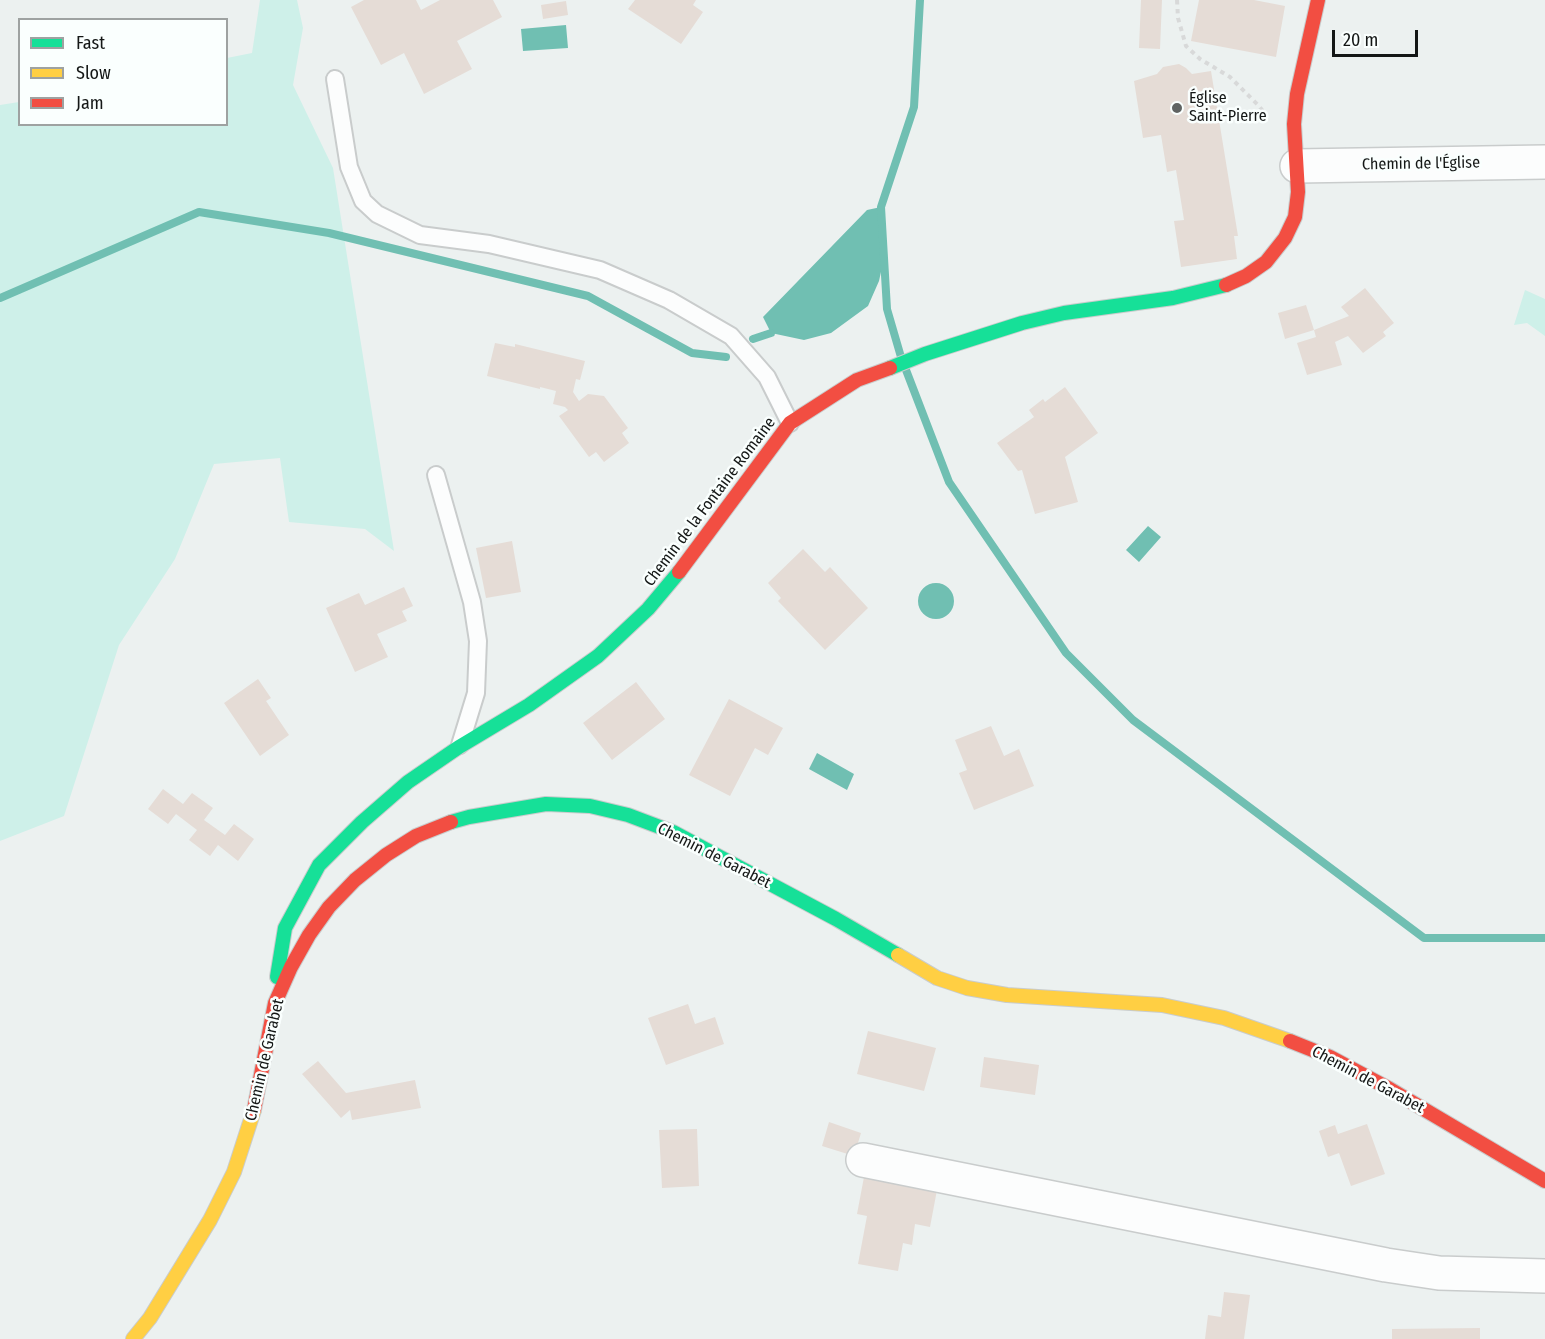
<!DOCTYPE html>
<meta charset="utf-8">
<style>
body{margin:0}
#map{position:relative;width:1545px;height:1339px;overflow:hidden;background:#ecf1f0;font-family:"Fira Sans Condensed",sans-serif}
canvas{display:block}
.legend{position:absolute;left:18px;top:18px;width:210px;height:108px;box-sizing:border-box;background:#fafffe;border:2px solid #9ea2a1;margin:0;padding:8px 10px;list-style:none;font-size:18px;color:#141716}
.legend li{display:flex;align-items:center;gap:12px;height:30px}
.legend b{width:30px;border:2px solid #9ea2a1}
.scale{position:absolute;left:1332px;top:30px;width:86px;height:27px;box-sizing:border-box;border:3px solid #141716;border-top:0;padding-left:8px;font-size:18px;line-height:21px;white-space:nowrap;color:#141716;-webkit-text-stroke:4px #fafffe;paint-order:stroke}
</style>
<div id="map">
<canvas width="1545" height="1339"></canvas>
<ul class="legend">
<li><b style="height:8px;background:#16e098"></b>Fast</li>
<li><b style="height:8px;background:#ffcf43"></b>Slow</li>
<li><b style="height:8px;background:#f24e42"></b>Jam</li>
</ul>
<div class="scale">20 m</div>
</div>
<script>
const g = document.querySelector('canvas').getContext('2d');
g.lineJoin = 'round';
function paint(path, color) {
  g.fillStyle = color;
  g.fill(path, 'evenodd');
}
function toPath(rows) {
  const path = new Path2D();
  for (const r of rows) {
    if (r.length === 3) {
      path.moveTo(r[0] + r[2], r[1]);
      path.arc(r[0], r[1], r[2], 0, 2 * Math.PI);
      continue;
    }
    path.moveTo(r[0], r[1]);
    for (let i = 2; i < r.length; i += 2) path.lineTo(r[i], r[i + 1]);
  }
  return path;
}
function trace(path, color, width, dash) {
  g.strokeStyle = color;
  g.lineWidth = width;
  g.lineCap = dash ? 'butt' : 'round';
  g.setLineDash(dash || []);
  g.stroke(path);
}
function drawText(font, color, halo, rows, align = 'center') {
  g.font = font + ' "Fira Sans Condensed",sans-serif';
  g.lineWidth = 5;
  g.setLineDash([]);
  g.textBaseline = 'middle';
  g.strokeStyle = halo;
  g.fillStyle = color;
  for (const [text, x, y, turn = 0] of rows) {
    g.save();
    g.translate(x, y);
    g.rotate((+turn || 0) * Math.PI / 180);
    g.textAlign = isNaN(turn) ? turn : align;
    if (halo) g.strokeText(text, 0, 0);
    g.fillText(text, 0, 0);
    g.restore();
  }
}
paint(toPath([
 [260,0,297,0,303,28,293,85,333,168,394,551,365,529,289,522,280,458,214,464,175,559,119,645,64,816,0,841,0,105,19,102,20,124,226,124,227,58,252,53],
 [1525,290,1545,299,1545,336,1527,323,1514,325]
]), '#cef0e9');
paint(toPath([
 [566,25,568,48,523,51,521,29],
 [881,207,884,258,879,281,868,306,831,333,804,340,771,333,763,317,867,210],
 [1148,526,1161,537,1139,562,1126,550],
 [936,601,18],
 [817,753,854,774,847,790,809,769]
]), '#70bfb2');
trace(toPath([
 [0,298,199,212,329,233,588,296,692,353,726,357],
 [753,339,771,333],
 [901,357,887,309,881,207,914,107,920,0],
 [906,370,949,482,1066,653,1133,720,1424,938,1545,938]
]), '#70bfb2', 8);
paint(toPath([
 [364,0,416,0,421,10,440,0,493,0,502,17,457,41,472,69,424,94,404,53,381,65,351,7],
 [635,0,696,0,693,5,703,12,681,44,628,9],
 [1141,0,1162,0,1160,49,1139,48],
 [1199,0,1254,0,1285,6,1276,57,1191,41],
 [566,1,568,15,543,19,541,5],
 [1179,64,1186,68,1192,74,1211,71,1238,236,1234,236,1237,259,1181,267,1174,221,1184,220,1176,170,1167,172,1161,135,1143,138,1134,81,1157,74,1163,67],
 [1365,288,1394,323,1383,332,1386,336,1363,353,1348,336,1335,342,1342,365,1307,375,1297,343,1316,337,1314,330,1285,339,1278,313,1306,305,1314,330,1349,316,1341,307],
 [495,343,515,347,515,344,585,361,580,380,576,379,573,392,579,401,588,394,604,396,628,428,622,433,629,443,604,462,596,452,589,457,559,416,568,410,565,407,553,404,556,391,540,387,540,389,487,376],
 [1065,387,1098,433,1065,457,1078,502,1035,514,1022,470,1018,471,997,443,1034,417,1029,410,1043,399,1045,402],
 [512,541,521,592,486,598,476,548],
 [803,549,825,572,830,567,868,608,825,650,778,601,781,598,768,583],
 [404,587,413,606,402,611,407,621,377,634,388,657,355,672,326,608,359,593,365,605],
 [258,679,271,698,266,701,289,735,260,756,224,703],
 [636,682,665,719,612,760,583,723],
 [729,699,783,728,768,755,755,748,730,796,689,775],
 [991,726,1004,756,1019,749,1034,786,974,810,959,773,967,770,955,740],
 [163,789,183,804,192,793,213,808,204,820,225,835,234,824,254,839,238,861,218,845,210,856,189,840,197,830,176,814,168,824,148,809],
 [688,1004,695,1024,715,1017,724,1044,666,1065,648,1018],
 [868,1031,936,1048,924,1091,857,1074],
 [984,1057,1039,1065,1035,1095,980,1087],
 [318,1061,346,1093,415,1080,421,1108,352,1120,350,1110,341,1118,302,1074],
 [829,1122,861,1133,854,1156,822,1146],
 [1367,1124,1385,1174,1351,1186,1339,1153,1328,1157,1319,1131,1335,1125,1338,1134],
 [697,1129,699,1186,662,1188,659,1130],
 [864,1177,937,1190,930,1227,915,1224,912,1245,903,1243,898,1271,858,1264,867,1216,857,1214],
 [1224,1292,1250,1295,1244,1339,1205,1339,1208,1315,1221,1317],
 [1480,1328,1480,1339,1392,1339,1392,1329]
]), '#e5dcd6');
const lane = toPath([
 [335,79,349,167,363,201,377,214,420,235,489,244,600,270,669,300,731,336,767,377,790,423],
 [436,475,472,602,478,641,476,693,460,745]
]);
const street = toPath([
 [1297,166,1545,162],
 [863,1160,1386,1265,1439,1273,1545,1276]
]);
const fast = toPath([
 [890,368,925,354,1022,323,1064,313,1173,298,1226,285],
 [451,822,469,817,546,804,590,806,628,815,673,832,836,919,898,955],
 [277,977,285,928,319,865,362,822,408,782,459,747,529,705,598,656,648,609,679,572]
]);
const slow = toPath([
 [898,955,937,978,967,988,1007,995,1162,1005,1224,1018,1290,1041],
 [133,1339,150,1318,210,1220,234,1172,254,1110]
]);
const jam = toPath([
 [1226,285,1246,276,1266,262,1285,238,1295,217,1298,192,1294,124,1297,94,1318,0],
 [679,572,790,423,857,380,890,368],
 [1290,1041,1330,1057,1388,1088,1545,1181],
 [254,1110,275,1003,291,967,309,935,329,907,355,880,386,855,416,836,451,822]
]);
trace(lane, '#c9cccc', 20);
trace(street, '#c9cccc', 36);
trace(fast, '#c9cccc', 16);
trace(slow, '#c9cccc', 16);
trace(jam, '#c9cccc', 16);
trace(toPath([
 [1177,0,1178,18,1186,46,1200,59,1230,77,1259,106,1265,114]
]), '#d8d9d9', 4, [4.5, 4.5]);
trace(lane, '#fcfdfd', 16);
trace(street, '#fcfdfd', 33);
trace(fast, '#16e098', 14);
trace(slow, '#ffcf43', 14);
trace(jam, '#f24e42', 14);
for (const [x, y, r, color] of [
 [1177,108,6,"#606362"]
]) {
  const dot = new Path2D();
  dot.arc(x, y, r, 0, 2 * Math.PI);
  g.fillStyle = color;
  g.fill(dot);
  trace(dot, '#fafffe', 2);
}
drawText('16px', '#141716', '#fafffe', [
 ["Église",1189,99],
 ["Saint-Pierre",1189,117]
], 'left');
drawText('16px', '#141716', '#fafffe', [
 ["Chemin de l'Église",1421,164,-1],
 ["Chemin de la Fontaine Romaine",710,502,-53],
 ["Chemin de Garabet",714,856,27],
 ["Chemin de Garabet",265,1060,-77],
 ["Chemin de Garabet",1368,1080,28]
]);
</script>
